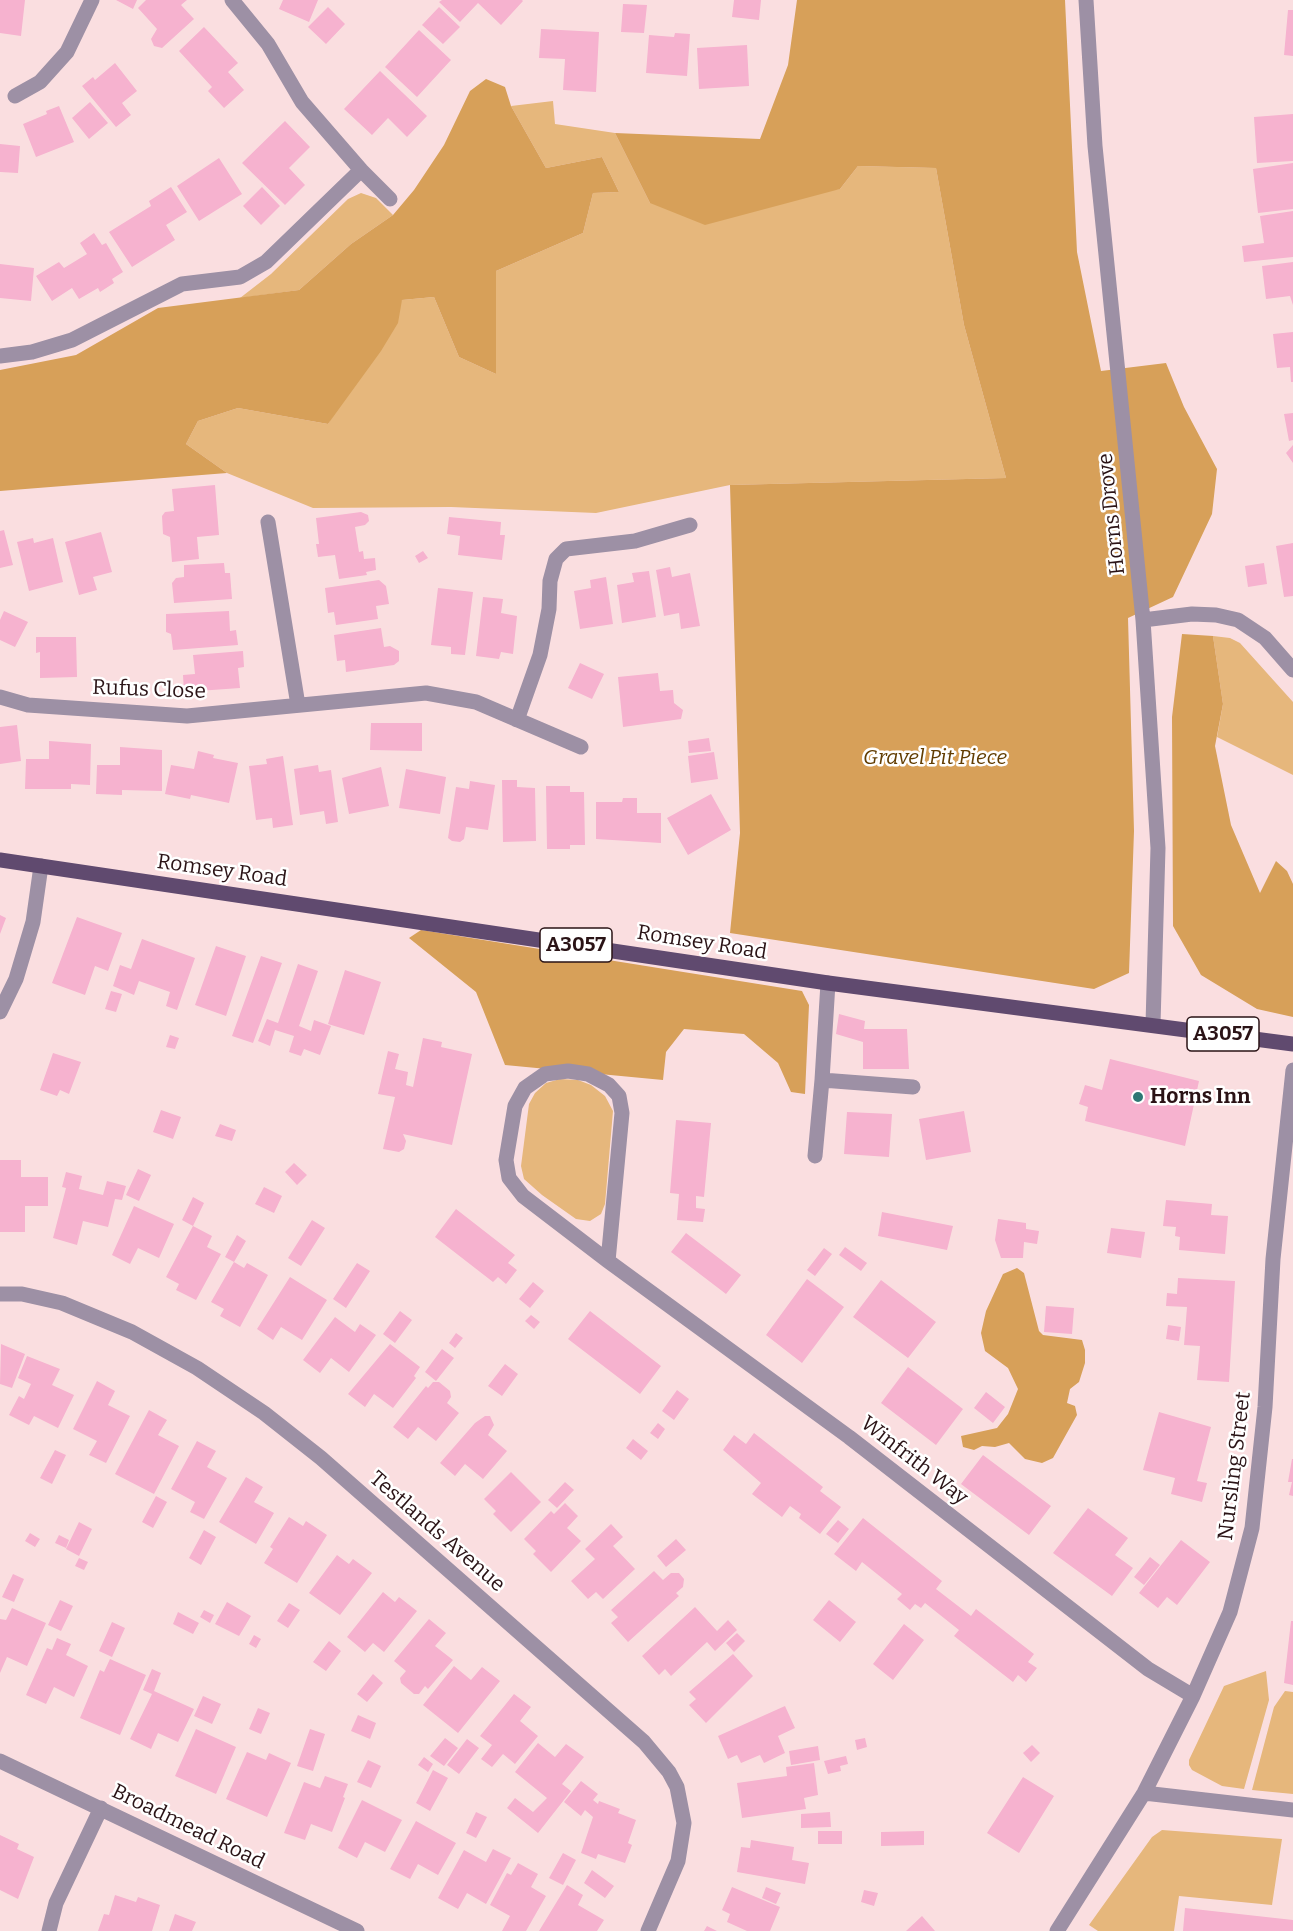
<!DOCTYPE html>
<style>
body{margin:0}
canvas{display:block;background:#fadee0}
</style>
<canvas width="1293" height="1931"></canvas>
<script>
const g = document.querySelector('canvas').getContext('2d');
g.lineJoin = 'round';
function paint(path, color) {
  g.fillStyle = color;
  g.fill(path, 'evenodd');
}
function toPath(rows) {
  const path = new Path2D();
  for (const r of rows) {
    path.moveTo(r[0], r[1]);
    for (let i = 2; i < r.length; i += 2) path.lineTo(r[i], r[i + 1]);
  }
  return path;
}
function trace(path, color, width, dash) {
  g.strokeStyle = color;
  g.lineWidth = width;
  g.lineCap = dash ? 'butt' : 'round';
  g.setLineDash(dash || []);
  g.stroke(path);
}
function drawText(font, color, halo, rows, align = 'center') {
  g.font = font + ' Bitter,serif';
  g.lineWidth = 5;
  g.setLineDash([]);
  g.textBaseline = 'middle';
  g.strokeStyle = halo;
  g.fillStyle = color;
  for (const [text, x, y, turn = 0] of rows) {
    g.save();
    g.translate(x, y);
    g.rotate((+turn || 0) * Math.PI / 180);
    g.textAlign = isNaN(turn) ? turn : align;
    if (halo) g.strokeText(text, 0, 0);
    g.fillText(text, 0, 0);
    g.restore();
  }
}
paint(toPath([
 [553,101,555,124,615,133,650,203,840,189,858,166,936,168,964,325,1006,478,730,485,596,513,451,507,313,508,227,473,186,444,198,421,238,408,328,424,402,300,434,297,459,357,496,374,496,271,583,233,593,193,619,192,602,157,546,168,511,106],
 [361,193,376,198,393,215,351,244,299,290,240,298,271,274,348,199],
 [1213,636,1230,638,1240,643,1293,702,1293,775,1217,737,1223,704],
 [560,1079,578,1080,591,1085,605,1096,613,1111,605,1204,601,1214,590,1221,576,1219,542,1195,524,1179,521,1166,529,1104,535,1093,546,1083],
 [1266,1671,1269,1700,1244,1789,1222,1786,1192,1770,1189,1765,1189,1760,1224,1686],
 [1285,1691,1293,1692,1293,1794,1252,1790,1274,1707],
 [1162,1830,1282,1839,1272,1905,1179,1896,1174,1931,1098,1931,1089,1925,1152,1837]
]), '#e6b77c');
paint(toPath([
 [797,0,1065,0,1077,252,1101,371,1166,363,1184,407,1217,469,1212,514,1173,597,1128,618,1134,831,1129,973,1094,989,730,933,740,833,730,485,1006,478,964,325,936,168,858,166,840,189,705,225,650,203,615,133,760,139,788,65],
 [486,79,505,87,511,106,546,168,602,157,619,192,593,193,583,233,496,271,496,374,459,357,434,297,402,300,398,323,381,351,328,424,238,408,198,421,186,444,227,473,0,491,0,370,76,355,158,308,299,290,351,244,393,215,414,190,444,145,470,91],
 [1182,634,1213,636,1223,704,1215,746,1231,825,1260,893,1276,861,1287,871,1293,884,1293,1017,1257,1009,1201,975,1173,926,1172,717],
 [421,930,802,991,809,1005,805,1094,791,1092,778,1063,744,1034,684,1029,666,1052,663,1080,505,1065,476,992,409,938],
 [1017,1268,1024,1273,1039,1331,1043,1335,1082,1340,1085,1350,1085,1363,1079,1382,1070,1389,1067,1403,1075,1406,1077,1415,1053,1458,1042,1463,1025,1459,1009,1443,995,1447,982,1446,974,1450,963,1447,961,1436,997,1428,1008,1414,1018,1389,1008,1368,985,1351,981,1333,986,1311,1003,1274]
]), '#d7a059');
paint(toPath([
 [0,0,25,0,21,36,0,33],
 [116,0,137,0,133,9],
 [146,0,187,0,181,5,194,19,162,48,154,46,151,39,157,29,138,8],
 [283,0,318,0,309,22,279,9],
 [442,0,522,0,523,1,501,25,478,3,460,22,439,2],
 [734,0,761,0,759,20,732,17],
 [623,4,647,5,644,33,621,32],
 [328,7,345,24,326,44,308,27],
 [439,7,460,27,443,44,422,25],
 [1288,10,1293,10,1293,56,1284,55],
 [204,27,238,63,228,72,244,90,224,108,208,91,212,87,179,51],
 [541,29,599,32,596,92,563,90,565,59,539,58],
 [419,30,451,60,417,97,385,67],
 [675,33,690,34,687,76,646,73,649,35,674,37],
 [747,45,749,86,699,89,697,48],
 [115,63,137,91,122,103,131,115,116,127,82,86,93,77,95,80],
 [380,71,427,116,407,137,388,118,372,135,344,109],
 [90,102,108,123,89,139,72,118],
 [59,106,74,142,36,157,23,124,47,114,46,111],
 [1293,114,1293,161,1257,163,1254,117],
 [285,121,310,147,289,168,305,185,285,205,242,163],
 [0,144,20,146,18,173,0,172],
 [219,158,242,194,199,221,177,186],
 [1293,163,1293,209,1258,213,1253,169],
 [171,187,187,212,166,225,175,240,132,267,109,232,151,206,149,201],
 [262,187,280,206,261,225,243,206],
 [1293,211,1293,257,1244,262,1242,246,1264,243,1260,216],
 [94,233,102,245,106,243,123,272,112,279,114,283,100,292,98,288,79,299,72,288,52,301,36,276,59,262,64,268,87,254,80,243],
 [1293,262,1293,305,1290,296,1266,299,1262,266],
 [0,264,34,268,31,301,0,298],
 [1293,332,1293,382,1291,382,1290,367,1277,368,1273,334],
 [1293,413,1293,440,1289,441,1284,414],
 [1293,445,1293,463,1286,453],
 [215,485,219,535,197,537,199,559,172,562,170,537,163,534,162,516,165,512,174,511,172,489],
 [361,512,368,515,369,521,365,525,355,527,359,552,363,551,364,559,375,558,376,570,366,572,367,575,339,579,335,555,318,557,316,544,319,544,316,518],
 [449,517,501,522,500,535,505,535,502,560,458,555,460,536,447,534],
 [4,530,13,565,0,568,0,531],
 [101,532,112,572,93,577,97,590,79,595,65,542],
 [33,538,34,543,53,538,63,582,29,591,17,542],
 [1293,543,1293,596,1284,597,1276,546],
 [423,551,428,558,419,563,415,556],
 [224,563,225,573,230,573,232,599,174,603,172,583,176,578,184,577,184,565],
 [1264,563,1267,584,1248,587,1245,566],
 [670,567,672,577,690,573,700,626,681,629,679,613,664,616,656,570],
 [649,571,656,617,622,623,617,585,634,582,632,573],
 [606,577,613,624,580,629,574,591,591,588,590,580],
 [379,580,386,586,389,604,376,606,378,619,336,625,334,612,328,613,325,588],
 [438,588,473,592,465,655,451,654,451,647,431,645],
 [483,597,503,599,501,613,517,616,513,654,501,652,499,659,476,656],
 [4,611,28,622,15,647,0,640,0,620],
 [229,611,230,631,236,630,238,645,173,650,171,634,166,632,166,614],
 [381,628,384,647,390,646,399,651,399,661,394,665,346,672,345,660,337,661,334,635],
 [36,637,76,637,77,677,40,678,40,652,36,653],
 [243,651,244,667,238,668,240,688,184,692,183,675,195,674,193,655],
 [580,663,604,674,592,699,568,688],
 [658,673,660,691,673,690,674,703,683,710,681,719,623,727,618,677],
 [371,723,422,723,422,751,370,750],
 [17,725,21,761,0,764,0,727],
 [709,738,711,751,689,753,688,741],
 [49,741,91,744,90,785,71,784,71,789,25,789,26,759,49,759],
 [120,747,162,750,162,791,122,790,122,795,96,794,97,765,120,765],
 [198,751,214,755,213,758,238,763,229,803,191,795,190,799,165,794,171,765,194,769],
 [714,752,718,779,691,783,688,756],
 [283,756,293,825,273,828,272,818,256,820,249,766,267,764,266,759],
 [318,765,319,772,331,770,338,822,326,824,324,811,300,815,294,769],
 [381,767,389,806,349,814,342,778],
 [406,769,446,777,440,814,399,808],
 [502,780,517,780,517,787,535,788,536,841,503,842],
 [470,781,495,785,488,830,466,827,464,839,460,842,452,841,448,838,456,787,469,789],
 [546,786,570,786,570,792,584,792,585,845,570,845,570,849,547,849],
 [711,794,731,830,688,855,667,818],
 [623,798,637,798,637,813,661,813,661,843,596,839,596,802,622,802],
 [0,915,6,918,0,934],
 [77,917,122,933,108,971,95,966,85,995,52,983],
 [142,939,195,958,177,1010,166,1006,170,992,139,981,134,995,113,986,120,965,131,969],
 [216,946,246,956,226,1016,195,1005],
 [261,956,282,963,253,1043,232,1036],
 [298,964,318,971,299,1026,311,1031,314,1020,331,1026,320,1055,304,1049,301,1056,289,1052,294,1036,275,1030,270,1046,258,1041,267,1019,278,1023],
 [345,970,381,982,364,1035,328,1024],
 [111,991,122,994,116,1012,105,1009],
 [839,1014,865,1021,864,1029,907,1029,909,1069,863,1069,863,1042,836,1034],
 [170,1035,179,1038,175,1049,166,1047],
 [423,1038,442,1042,441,1047,472,1054,452,1145,403,1134,406,1141,404,1149,399,1152,383,1149,395,1097,378,1094,388,1051,399,1054,395,1069,408,1072,406,1085,413,1087],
 [53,1053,81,1062,69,1094,60,1090,57,1096,40,1090],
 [1110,1059,1199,1081,1185,1146,1085,1121,1088,1107,1079,1104,1085,1085,1102,1090],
 [161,1110,181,1117,173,1139,153,1132],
 [964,1111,971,1152,926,1160,919,1119],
 [847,1112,892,1114,889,1157,844,1154],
 [676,1120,711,1123,704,1197,696,1196,696,1208,705,1209,703,1222,677,1220,679,1194,670,1193],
 [220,1124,236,1130,232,1141,215,1136],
 [0,1160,21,1160,21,1177,48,1177,48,1206,25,1206,25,1232,0,1232],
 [294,1163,307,1175,297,1185,285,1172],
 [138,1169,151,1175,139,1201,126,1195],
 [66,1172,82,1176,79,1189,103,1195,107,1181,126,1186,122,1200,115,1199,108,1227,83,1221,77,1245,53,1238,66,1188,62,1187],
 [264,1187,282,1196,274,1213,255,1204],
 [193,1197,204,1203,193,1226,182,1220],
 [1166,1200,1212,1204,1211,1215,1228,1216,1225,1254,1179,1250,1180,1237,1175,1236,1176,1227,1163,1226],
 [134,1206,174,1224,159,1258,138,1248,130,1264,112,1255],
 [456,1209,515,1255,508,1263,517,1270,506,1284,498,1277,493,1282,435,1237],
 [882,1212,953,1226,947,1250,878,1236],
 [998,1219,1026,1223,1026,1229,1039,1231,1037,1244,1024,1242,1023,1258,1001,1258,995,1240],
 [312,1220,325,1228,301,1266,288,1258],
 [193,1226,212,1236,207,1247,221,1254,196,1300,176,1290,179,1284,166,1277],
 [1111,1228,1145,1232,1141,1258,1107,1253],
 [686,1233,741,1275,726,1294,671,1252],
 [237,1235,246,1241,234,1262,225,1257],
 [845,1247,867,1263,861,1271,839,1255],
 [824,1248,832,1254,815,1276,807,1270],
 [234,1262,244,1268,247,1263,268,1275,240,1327,220,1316,224,1309,211,1302],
 [357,1263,370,1271,346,1308,333,1299],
 [290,1277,327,1300,302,1340,281,1327,273,1340,257,1329],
 [1178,1278,1235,1281,1229,1382,1197,1380,1200,1346,1184,1345,1187,1307,1166,1306,1167,1293,1177,1294],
 [807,1279,844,1307,802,1363,766,1335],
 [881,1280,936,1322,908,1358,853,1317],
 [533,1282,544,1291,530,1308,519,1299],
 [1046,1306,1074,1308,1072,1334,1044,1332],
 [400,1311,412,1320,395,1343,383,1334],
 [590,1311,661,1366,640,1394,568,1339],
 [531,1315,540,1322,534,1329,525,1321],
 [335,1317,355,1332,360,1324,376,1335,349,1372,331,1358,320,1373,303,1360],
 [1168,1325,1181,1327,1179,1341,1166,1339],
 [456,1333,463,1338,455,1348,449,1343],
 [1,1344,25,1354,12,1388,0,1384],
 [390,1344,420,1367,414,1376,416,1378,393,1408,374,1394,365,1407,348,1394],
 [442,1349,454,1358,436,1381,425,1372],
 [27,1356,60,1369,52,1385,74,1395,58,1428,34,1416,29,1425,9,1415,19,1396,24,1399,31,1384,18,1378],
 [505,1364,518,1374,502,1396,488,1386],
 [908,1367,963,1409,936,1445,881,1403],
 [97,1381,115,1391,108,1405,130,1416,106,1463,89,1455,97,1441,73,1429],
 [433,1382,439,1382,450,1391,451,1397,447,1403,459,1413,436,1441,418,1427,408,1439,393,1427,426,1386,428,1388],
 [677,1390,689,1399,674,1420,662,1411],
 [986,1392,1005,1407,993,1423,974,1408],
 [149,1410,167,1420,158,1435,179,1446,154,1494,115,1474],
 [1159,1412,1211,1427,1197,1481,1207,1483,1202,1502,1171,1494,1175,1478,1143,1470],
 [485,1416,490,1416,494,1425,488,1435,507,1451,483,1479,465,1464,455,1476,440,1463,475,1423],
 [658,1423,665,1429,658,1439,650,1433],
 [754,1433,823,1487,820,1491,841,1507,820,1534,799,1518,801,1514,790,1506,782,1517,752,1494,761,1483,723,1450,734,1435,746,1444],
 [633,1439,648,1451,641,1460,626,1448],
 [197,1441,216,1451,207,1467,227,1478,204,1519,190,1512,195,1502,171,1489],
 [55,1450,66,1455,52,1484,40,1478],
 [983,1455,1051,1506,1029,1535,961,1484],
 [1292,1459,1293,1459,1293,1496,1289,1495,1292,1482,1288,1482],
 [511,1472,541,1502,511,1532,493,1514,496,1511,484,1499],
 [246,1477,263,1487,254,1502,274,1513,256,1544,219,1522],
 [565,1482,574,1490,557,1508,548,1500],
 [156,1496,167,1502,153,1528,142,1522],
 [565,1503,578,1516,567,1528,581,1541,551,1572,533,1554,536,1551,524,1539,551,1511,554,1514],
 [1088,1508,1128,1538,1115,1555,1133,1568,1112,1596,1053,1553],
 [289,1517,303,1526,306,1521,327,1535,297,1583,264,1563,273,1549,270,1547],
 [863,1518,942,1581,936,1589,971,1616,976,1609,1034,1654,1028,1662,1037,1668,1026,1682,1018,1675,1013,1682,954,1636,959,1630,925,1603,921,1608,915,1604,910,1610,897,1599,902,1594,862,1562,856,1571,834,1554],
 [838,1520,849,1529,838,1543,826,1534],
 [79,1522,92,1529,79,1556,66,1549],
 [611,1524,623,1537,613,1546,635,1569,603,1599,596,1592,588,1599,571,1581,595,1559,585,1549],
 [204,1530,216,1537,201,1565,189,1558],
 [30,1533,40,1539,35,1547,25,1541],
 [59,1535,69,1540,66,1548,55,1543],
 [676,1539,686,1550,666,1567,657,1556],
 [1181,1540,1210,1562,1177,1605,1167,1597,1158,1608,1139,1593],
 [337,1555,349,1564,353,1559,372,1573,340,1615,309,1593],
 [1150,1557,1160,1565,1144,1585,1134,1577],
 [79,1558,88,1562,84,1570,75,1566],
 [654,1571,663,1580,671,1573,679,1573,684,1579,683,1587,676,1593,679,1596,628,1642,611,1623,618,1617,611,1610],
 [13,1574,24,1579,14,1602,2,1597],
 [383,1592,395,1602,399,1597,417,1611,384,1652,373,1643,365,1652,347,1637],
 [60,1600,73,1606,61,1631,48,1625],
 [829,1600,856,1622,840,1642,813,1620],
 [227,1602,251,1616,239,1636,215,1624],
 [289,1603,300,1610,288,1628,277,1621],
 [695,1607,717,1631,728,1620,737,1630,715,1651,707,1642,671,1676,665,1669,659,1675,642,1656],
 [12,1608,46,1623,27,1666,7,1657,0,1673,0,1619,6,1620],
 [204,1610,214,1615,210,1623,200,1617],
 [178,1612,199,1623,193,1634,173,1624],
 [429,1619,446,1633,435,1646,453,1660,428,1689,425,1686,419,1694,414,1694,401,1683,400,1678,406,1671,394,1661],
 [1291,1621,1293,1621,1293,1685,1284,1683],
 [112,1622,125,1628,112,1657,99,1651],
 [904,1624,924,1640,893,1680,873,1664],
 [737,1633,745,1641,734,1652,726,1643],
 [254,1635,261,1639,256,1648,249,1644],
 [57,1638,71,1644,66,1655,88,1666,74,1697,54,1687,46,1704,26,1695,47,1648,52,1650],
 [329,1641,341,1651,326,1671,313,1662],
 [733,1654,753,1676,706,1723,689,1705,696,1699,689,1692],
 [110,1659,146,1675,120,1735,80,1718,100,1670,104,1672],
 [454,1666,471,1680,482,1667,500,1681,458,1733,423,1705],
 [152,1669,161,1673,154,1691,194,1709,178,1742,158,1733,151,1749,130,1739,152,1694,143,1690],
 [373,1674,383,1683,367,1702,357,1694],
 [514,1694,531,1707,520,1721,538,1736,515,1764,503,1754,492,1767,481,1759,492,1745,480,1736],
 [203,1696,221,1704,212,1724,194,1716],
 [785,1706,795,1728,778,1736,785,1753,764,1763,760,1755,741,1763,737,1755,728,1759,718,1736],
 [258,1708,270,1713,261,1734,249,1729],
 [358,1715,376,1723,370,1739,351,1731],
 [196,1729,236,1747,216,1794,175,1776],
 [310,1729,325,1734,313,1771,297,1766],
 [445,1738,458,1748,444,1766,430,1756],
 [865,1738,867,1747,857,1750,855,1740],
 [467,1739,479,1748,459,1774,447,1765],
 [538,1743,555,1757,566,1744,584,1757,562,1784,571,1791,538,1833,507,1808,515,1798,533,1812,547,1798,515,1772],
 [1032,1745,1040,1753,1031,1762,1023,1753],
 [818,1746,820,1760,791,1765,789,1751],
 [247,1752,266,1760,269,1753,291,1763,267,1817,226,1799],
 [846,1756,848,1764,840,1766,841,1771,828,1774,824,1761],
 [424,1757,433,1764,428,1772,418,1765],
 [368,1760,381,1766,371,1788,357,1782],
 [814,1763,818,1795,804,1798,806,1809,742,1818,737,1783,787,1776,786,1767],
 [433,1770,448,1778,430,1811,416,1803],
 [325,1776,348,1784,343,1797,345,1798,332,1832,311,1824,305,1840,284,1833,304,1782,320,1788],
 [1023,1777,1054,1796,1019,1853,987,1833],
 [581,1781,598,1794,593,1800,598,1804,599,1801,620,1809,618,1813,636,1820,628,1843,632,1845,625,1863,598,1854,596,1859,581,1853,593,1817,585,1810,581,1816,564,1802],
 [362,1800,402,1820,385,1852,365,1842,357,1858,338,1848],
 [476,1812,487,1817,476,1838,466,1833],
 [830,1812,831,1827,801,1828,801,1814],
 [416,1821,456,1843,438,1875,418,1864,410,1879,390,1869],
 [818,1831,842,1831,842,1844,818,1844],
 [924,1831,924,1845,881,1846,881,1832],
 [0,1835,19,1844,17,1849,34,1857,18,1899,0,1890],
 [751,1840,794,1847,792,1860,809,1863,805,1884,737,1872,741,1847,750,1848],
 [493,1849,511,1858,486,1904,467,1893,458,1909,438,1898,464,1850,486,1862],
 [563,1853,576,1860,563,1885,549,1878],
 [518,1863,538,1874,531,1887,546,1896,526,1931,502,1931,510,1916,490,1905,507,1873,511,1875],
 [592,1870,614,1886,605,1898,584,1883],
 [567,1885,583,1895,578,1905,604,1920,597,1931,539,1931],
 [732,1887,780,1907,770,1931,747,1931,727,1922,730,1914,722,1910],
 [766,1887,781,1893,776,1904,762,1898],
 [864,1890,878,1893,874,1906,861,1902],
 [115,1895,136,1902,138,1897,160,1905,152,1931,98,1931,104,1914,109,1915],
 [1185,1908,1293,1920,1293,1931,1183,1931],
 [175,1914,196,1922,192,1931,169,1931],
 [922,1916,935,1931,906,1931],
 [707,1926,717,1931,704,1931]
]), '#f6b2cf');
trace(toPath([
 [1086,0,1095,146,1143,620,1158,848,1153,1024],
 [15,96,40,82,67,52,92,0],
 [361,170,390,199],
 [0,356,32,352,72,340,182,284,240,277,266,262,361,170,302,102,268,44,232,0],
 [268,522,298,705],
 [1143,620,1192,614,1216,615,1238,620,1265,638,1293,670],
 [0,697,28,705,187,716,426,693,476,702,581,747],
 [517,720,540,655,549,609,550,581,556,559,566,549,635,541,690,525],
 [828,983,822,1080,913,1087],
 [0,1012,16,979,33,922,41,866],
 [815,1156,822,1080],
 [608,1261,622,1113,619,1096,609,1085,588,1074,568,1071,545,1074,525,1088,515,1106,506,1160,509,1178,523,1196,608,1261,849,1437,1148,1669,1193,1696],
 [0,1294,22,1294,62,1303,132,1332,197,1368,264,1413,321,1458,644,1742,669,1772,677,1787,684,1823,678,1861,648,1931],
 [0,1761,357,1931],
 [1144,1793,1293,1810],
 [49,1931,56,1903,101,1808],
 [1057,1931,1144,1793,1193,1696,1230,1612,1252,1528,1265,1407,1273,1259,1293,1070]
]), '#9d90a5', 15);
trace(toPath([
 [0,860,828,983,1293,1044]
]), '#604a6f', 15);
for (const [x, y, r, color] of [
 [1138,1097,6,"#2e7774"]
]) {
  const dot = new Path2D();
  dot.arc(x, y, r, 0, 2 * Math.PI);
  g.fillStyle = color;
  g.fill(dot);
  trace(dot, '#fff', 2);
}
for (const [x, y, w] of [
 [576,945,72],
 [1223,1034,72]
]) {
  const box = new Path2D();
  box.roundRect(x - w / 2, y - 17, w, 34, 4.5);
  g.fillStyle = '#fff';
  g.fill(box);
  trace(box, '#2a1316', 1.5);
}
drawText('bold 20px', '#2a1316', null, [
 ["A3057",576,945],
 ["A3057",1223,1034]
]);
drawText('21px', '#2a1316', '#fff', [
 ["Horns Drove",1112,514,-96],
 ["Rufus Close",149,690,2],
 ["Romsey Road",222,871,8],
 ["Romsey Road",702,943,9],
 ["Winfrith Way",914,1461,38],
 ["Nursling Street",1235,1466,-83],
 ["Testlands Avenue",437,1532,41],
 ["Broadmead Road",188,1827,26]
]);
drawText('italic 21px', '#623d02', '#fff', [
 ["Gravel Pit Piece",935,758]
]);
drawText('bold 21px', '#2a1316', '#fff', [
 ["Horns Inn",1150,1097]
], 'left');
</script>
